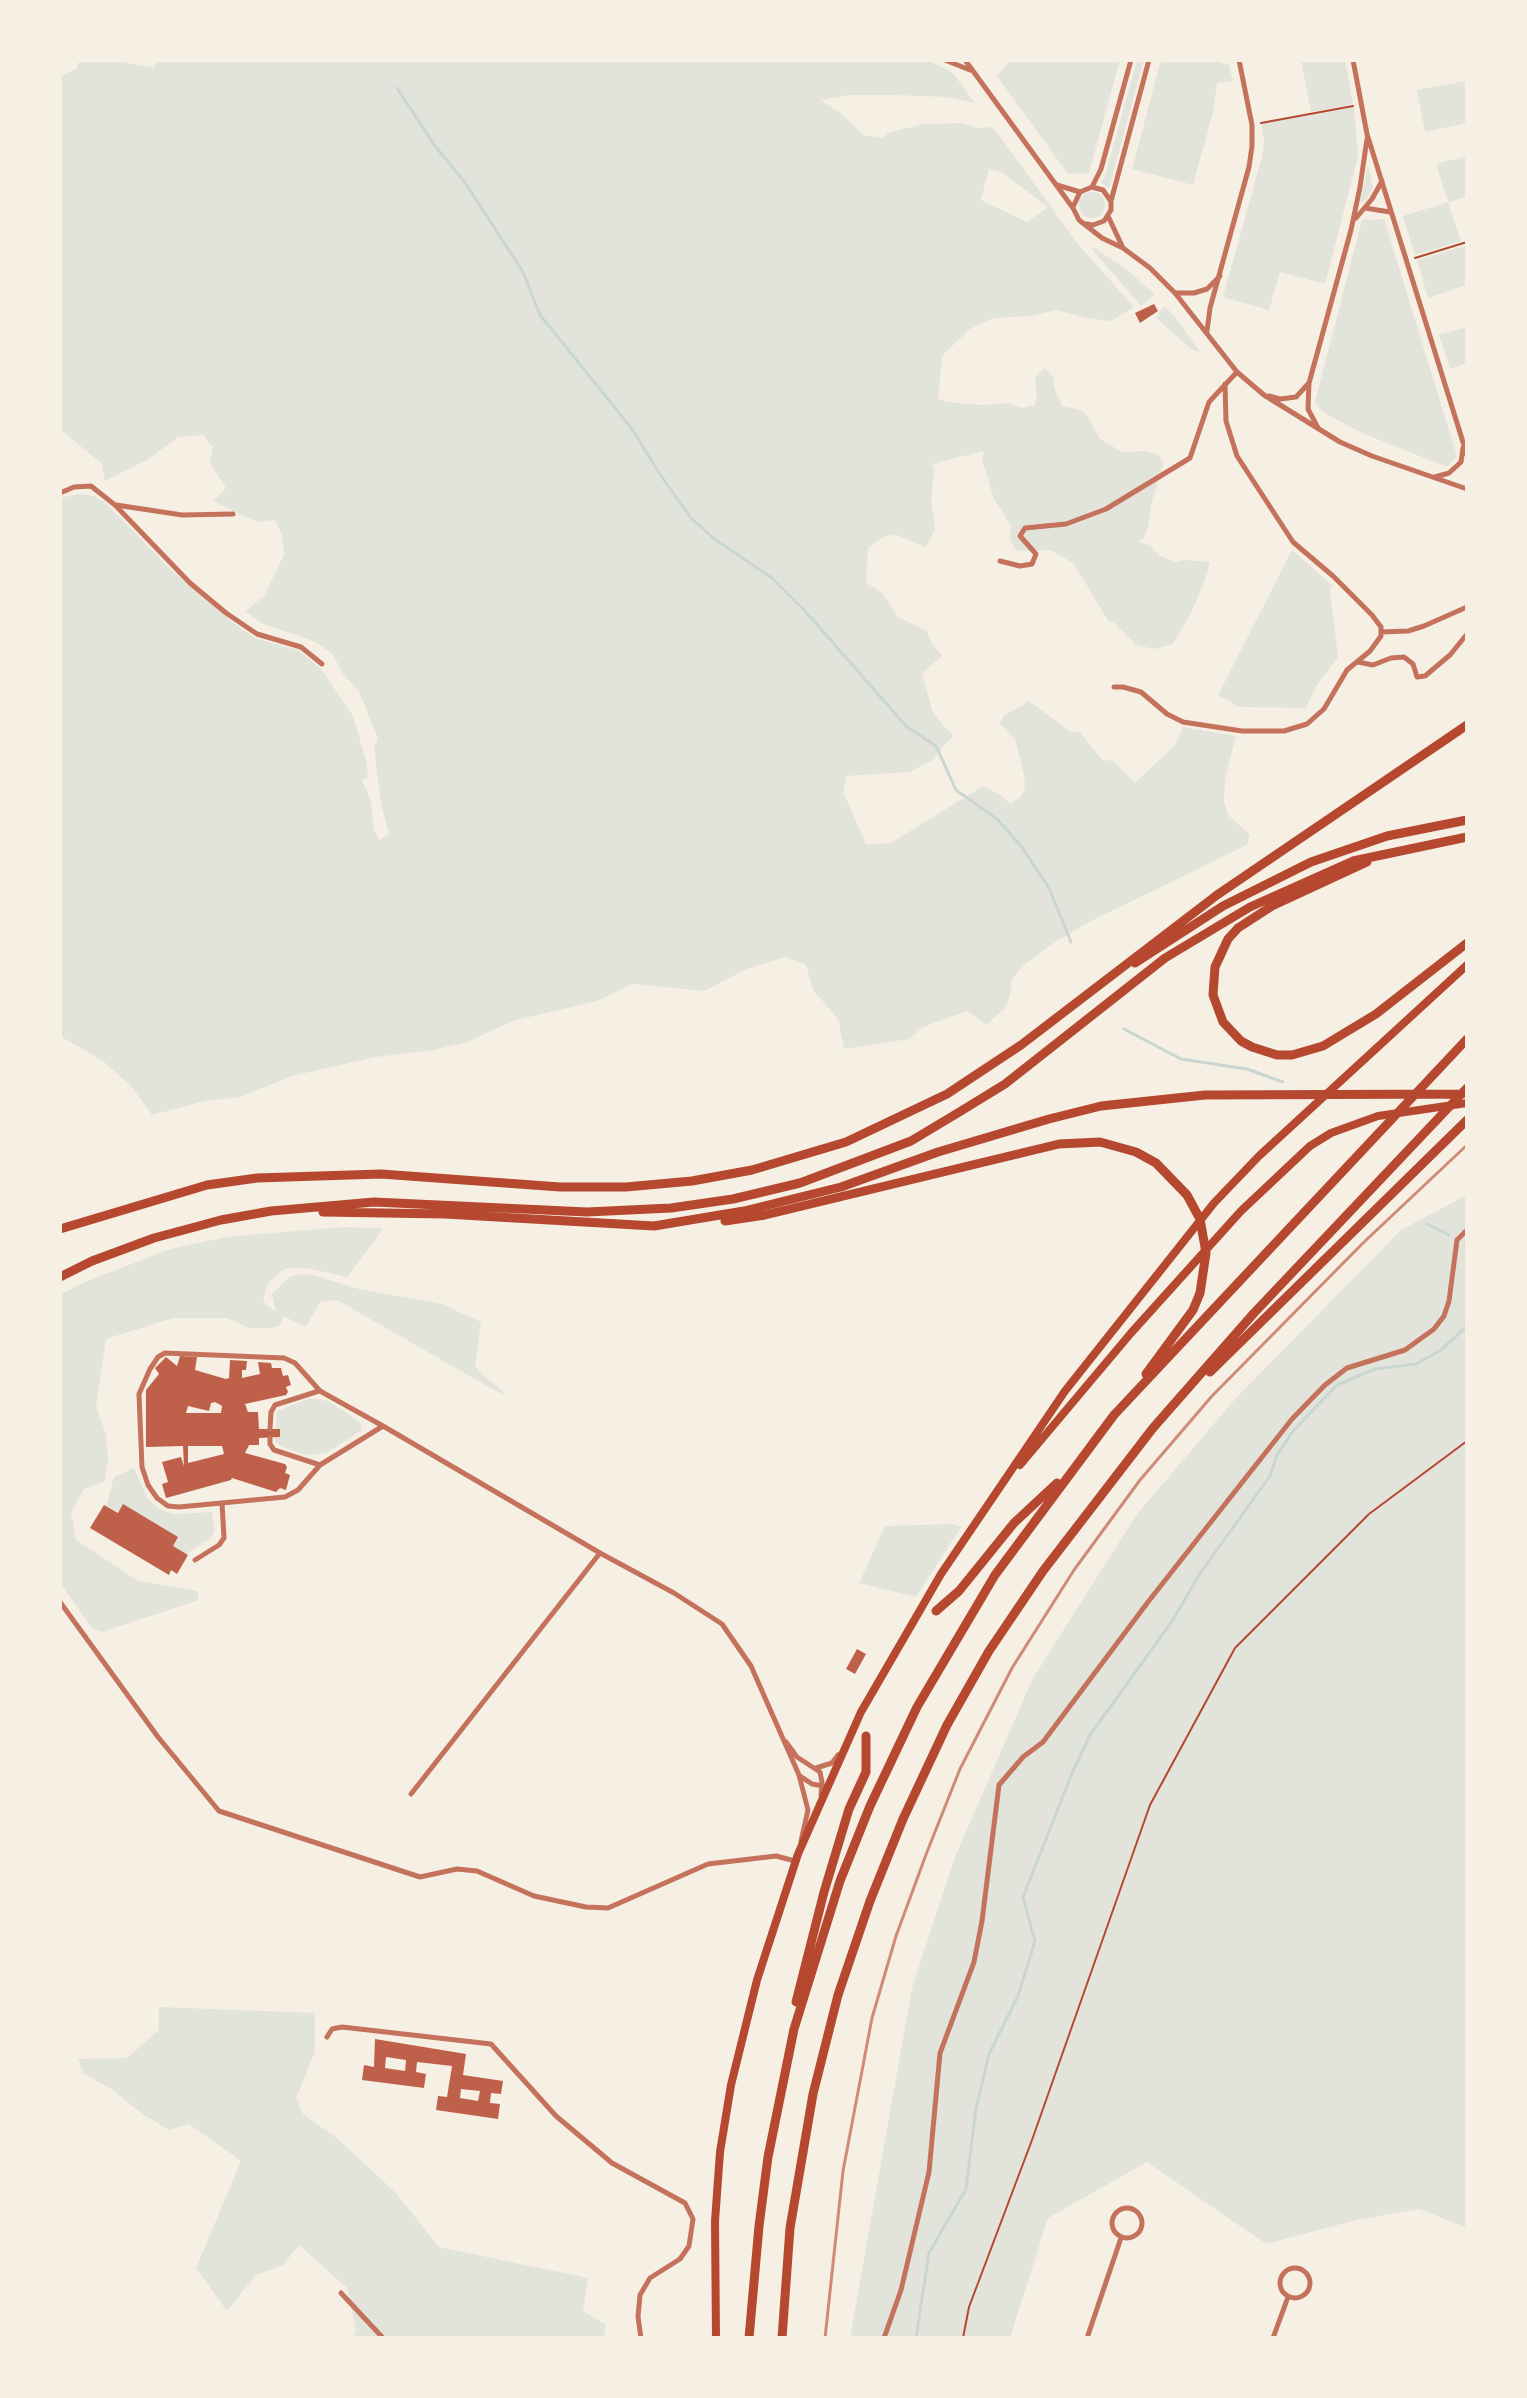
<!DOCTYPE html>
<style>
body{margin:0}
#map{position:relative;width:1527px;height:2398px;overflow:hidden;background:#f6efe4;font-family:Mulish,sans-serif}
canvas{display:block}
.frame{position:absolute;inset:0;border:62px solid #f6efe4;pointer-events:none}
</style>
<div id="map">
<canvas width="1527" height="2398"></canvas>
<div class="frame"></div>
</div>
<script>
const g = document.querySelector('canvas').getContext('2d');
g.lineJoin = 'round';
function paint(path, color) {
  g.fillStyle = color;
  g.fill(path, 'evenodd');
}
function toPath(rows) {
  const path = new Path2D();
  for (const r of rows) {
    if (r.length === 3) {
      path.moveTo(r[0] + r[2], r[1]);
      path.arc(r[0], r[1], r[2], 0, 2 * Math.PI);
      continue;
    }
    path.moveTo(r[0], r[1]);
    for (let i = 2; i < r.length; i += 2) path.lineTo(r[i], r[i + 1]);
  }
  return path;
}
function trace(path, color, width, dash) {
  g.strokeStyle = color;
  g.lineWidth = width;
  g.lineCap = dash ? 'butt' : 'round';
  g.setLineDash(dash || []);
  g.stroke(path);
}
paint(toPath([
 [80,60,111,60,154,68,158,60,927,60,952,72,975,103,947,97,894,95,848,95,821,100,845,117,863,135,883,138,888,133,923,124,962,123,979,128,993,127,1078,244,1134,307,1111,321,1086,318,1057,310,1031,316,993,318,970,329,942,356,938,398,946,402,981,405,1009,403,1021,408,1035,405,1037,396,1035,378,1045,368,1053,377,1054,387,1062,406,1078,409,1086,414,1100,439,1122,452,1144,451,1156,454,1164,461,1151,505,1148,527,1144,537,1138,542,1149,545,1160,556,1176,562,1185,560,1210,562,1207,574,1192,611,1173,644,1154,649,1136,645,1113,622,1109,622,1074,564,1051,550,1017,551,1010,540,1011,526,994,499,982,460,984,451,932,464,934,471,931,499,935,530,925,547,897,535,885,536,868,548,866,582,882,593,898,617,926,630,933,645,942,656,922,673,933,713,953,736,931,761,909,772,846,776,843,792,866,844,891,843,983,786,1002,796,1010,804,1021,797,1025,788,1024,775,1015,739,1000,724,1004,715,1022,706,1028,700,1071,732,1080,732,1103,761,1112,760,1135,783,1175,745,1183,727,1236,736,1225,779,1224,801,1228,815,1250,835,1247,845,1089,922,1055,942,1025,964,1012,979,1010,996,1005,1008,986,1025,967,1011,923,1027,909,1039,844,1049,838,1019,813,990,806,965,786,957,749,968,704,991,632,984,597,1001,512,1021,468,1042,433,1050,376,1057,292,1076,240,1097,205,1101,152,1115,131,1086,103,1061,60,1036,60,498,79,494,94,496,107,504,171,570,232,622,257,639,298,650,321,669,353,716,366,760,368,777,362,780,371,802,374,830,380,840,389,834,381,804,374,748,378,739,359,691,343,674,333,655,316,642,261,623,245,611,264,596,284,555,282,534,275,520,257,522,213,501,226,488,210,463,213,447,203,435,178,437,147,460,105,481,102,464,60,429,60,76,76,69],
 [989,169,1001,172,1048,207,1027,222,981,200],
 [1010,60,1120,60,1089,173,1068,174,997,76],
 [1137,60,1144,60,1109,188,1101,183,1105,176],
 [1161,60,1210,60,1229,65,1233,81,1217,83,1213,112,1193,185,1132,169],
 [1301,60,1345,60,1353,104,1311,112],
 [1466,81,1467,123,1425,132,1417,90],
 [1354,106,1358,156,1325,284,1280,272,1269,310,1223,297,1262,157,1264,140,1261,123],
 [1467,156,1467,196,1448,203,1461,241,1415,255,1403,216,1448,202,1436,164],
 [1368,165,1373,188,1367,199,1360,203],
 [1092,205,13],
 [1384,219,1457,456,1447,467,1362,433,1323,412,1315,402,1362,220],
 [1467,245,1467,285,1428,298,1417,260],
 [1093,247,1130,272,1155,295,1141,306,1091,248],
 [1163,307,1167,308,1180,324,1200,352,1192,350,1156,318],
 [1467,327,1467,363,1450,369,1439,335],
 [1292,550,1333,586,1330,590,1338,657,1316,686,1306,708,1239,707,1218,695],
 [1467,1195,1467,2228,1419,2209,1356,2220,1266,2244,1147,2162,1048,2218,1010,2338,850,2338,912,1988,955,1857,1033,1678,1137,1514,1235,1399,1401,1230],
 [343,1227,381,1228,381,1232,347,1277,306,1268,285,1268,267,1284,263,1301,276,1312,272,1294,289,1277,301,1274,313,1275,359,1289,442,1304,481,1322,475,1366,485,1377,503,1391,503,1395,337,1300,320,1302,306,1327,283,1316,281,1325,272,1328,249,1328,227,1318,173,1318,106,1339,96,1406,106,1434,108,1461,104,1482,84,1489,71,1512,76,1540,138,1581,197,1591,199,1600,102,1632,92,1628,60,1583,60,1295,85,1282,170,1249,226,1237],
 [310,1398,328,1401,360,1422,362,1430,326,1453,306,1455,282,1447,275,1441,277,1411],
 [134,1468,148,1499,159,1509,173,1514,212,1512,215,1531,211,1538,186,1554,173,1546,178,1537,106,1506,114,1477],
 [952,1524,961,1527,916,1597,859,1583,885,1526],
 [159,2007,315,2013,315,2052,296,2098,303,2114,338,2139,396,2193,439,2247,588,2278,583,2311,606,2325,604,2338,353,2338,356,2329,347,2288,299,2245,283,2265,256,2275,227,2311,196,2268,241,2161,189,2124,169,2130,144,2115,111,2089,83,2073,78,2059,127,2058,159,2030]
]), '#e2e4dc');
trace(toPath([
 [397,88,435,146,466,184,523,272,540,315,632,429,659,473,691,518,713,538,772,578,806,612,906,726,936,746,956,790,997,819,1021,846,1049,888,1071,942],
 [1124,1029,1181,1059,1247,1069,1283,1082],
 [1427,1224,1449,1235],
 [1465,1246,1467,1247],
 [916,2338,929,2253,966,2189,976,2109,989,2054,1018,1996,1035,1941,1023,1897,1073,1771,1090,1735,1173,1620,1199,1575,1270,1476,1277,1455,1293,1431,1337,1385,1375,1369,1416,1364,1441,1350,1467,1326]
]), '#c9d6d2', 3);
paint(toPath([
 [1154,304,1158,311,1140,323,1135,313],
 [180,1356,197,1357,195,1370,226,1379,229,1378,230,1360,247,1361,246,1370,242,1370,242,1378,260,1374,258,1362,271,1363,272,1368,281,1368,283,1376,288,1375,291,1385,286,1387,288,1392,286,1395,245,1404,248,1412,258,1412,259,1429,280,1429,280,1437,259,1438,259,1445,249,1445,245,1453,285,1464,287,1467,285,1473,290,1475,286,1490,280,1488,276,1492,232,1478,231,1480,166,1498,162,1484,168,1482,162,1462,181,1457,184,1466,183,1446,146,1447,146,1390,159,1374,155,1368,166,1357,177,1366],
 [215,1402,222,1406,221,1413,186,1413,188,1406,209,1411,211,1403],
 [188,1446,222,1446,224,1454,188,1463],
 [123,1504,178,1537,173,1546,188,1555,177,1574,171,1570,169,1575,90,1528,104,1505,118,1513],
 [857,1649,866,1654,855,1674,846,1669],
 [375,2039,466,2054,463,2075,503,2081,501,2094,491,2093,490,2103,500,2104,498,2119,436,2110,438,2096,447,2097,452,2066,417,2062,416,2072,426,2074,424,2088,362,2080,364,2065,374,2067],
 [386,2057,406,2060,405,2071,385,2068],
 [461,2089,480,2091,478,2101,460,2098]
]), '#bf614a');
trace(toPath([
 [1261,123,1353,106],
 [1415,258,1467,242],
 [963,2338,969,2307,1032,2140,1150,1805,1235,1648,1369,1514,1467,1441]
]), '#b5482f', 2);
trace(toPath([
 [945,60,970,70],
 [965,60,1073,208,1079,220,1102,238,1123,248,1150,268,1175,293,1237,372,1264,395,1340,442,1372,456,1467,489],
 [1353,60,1367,134,1467,455],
 [1057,185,1080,192],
 [1092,187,1101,169,1131,60],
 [1073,207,1080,192,1092,187,1103,190,1110,200],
 [1365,208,1390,212],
 [1108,216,1123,248],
 [1356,218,1372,199,1382,181],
 [1086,224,1093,225,1104,221,1111,210,1111,201,1149,60],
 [1176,293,1194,293,1207,289,1220,276],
 [1207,331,1210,308,1249,167,1252,146,1252,125,1239,60],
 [1269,396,1280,399,1296,397,1308,384],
 [1318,428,1308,409,1309,383,1351,230,1360,187,1367,139],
 [1435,477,1449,473,1461,462,1463,448],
 [60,493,74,487,91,486,115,505,190,583,226,613,257,634,301,647,322,664],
 [116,505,182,515,233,514],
 [1000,561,1020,566,1032,564,1036,554,1020,536,1025,528,1066,524,1106,509,1190,458,1209,402,1237,372],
 [1381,632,1408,631,1424,626,1467,607],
 [1358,662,1373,665,1391,658,1404,657,1413,664,1417,677,1425,676,1450,655,1467,634],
 [1114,687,1123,687,1141,692,1167,714,1183,722,1242,731,1284,731,1307,724,1324,709,1347,670,1370,651,1381,636,1381,627,1372,615,1333,576,1293,542,1237,456,1226,421,1225,384],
 [383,1426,320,1465,298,1490,285,1497,179,1507,168,1506,157,1498,148,1485,142,1467,139,1394,150,1369,158,1357,165,1353,284,1358,295,1363,320,1391,383,1426,600,1553,674,1593,722,1624,751,1666,799,1775,808,1810,801,1841],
 [270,1429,271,1412,275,1405,319,1391],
 [270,1438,270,1444,274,1450,320,1465],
 [195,1560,219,1545,224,1538,222,1503],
 [60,1602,158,1737,219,1811,420,1877,457,1869,477,1871,534,1896,586,1907,608,1908,708,1864,776,1856,795,1861],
 [786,1742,797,1757,820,1772,822,1782,821,1795],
 [816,1768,832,1763,838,1755],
 [800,1776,812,1784,823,1786],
 [411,1794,600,1553],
 [327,2037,332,2029,342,2027,491,2044,556,2116,612,2163,685,2203,693,2219,689,2246,680,2259,650,2278,640,2295,638,2317,641,2338],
 [1127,2223,15],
 [1295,2283,15],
 [341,2293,383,2338],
 [884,2338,901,2290,929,2172,940,2053,974,1962,982,1921,999,1785,1023,1757,1043,1742,1148,1602,1292,1419,1325,1385,1347,1368,1405,1350,1434,1329,1444,1316,1449,1301,1457,1240,1467,1230],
 [1087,2338,1121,2238],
 [1273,2338,1288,2297]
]), '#c5725c', 5);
trace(toPath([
 [1020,1465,1131,1333,1241,1211,1310,1146,1331,1133,1378,1116,1467,1103],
 [716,2338,715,2221,720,2152,731,2085,757,1980,798,1854,861,1712,941,1574,1065,1391,1214,1203,1259,1156,1467,965]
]), '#b5482f', 8);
trace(toPath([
 [1367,862,1272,906,1238,928,1228,939,1215,967,1213,995,1223,1022,1241,1041,1252,1047,1277,1055,1292,1055,1323,1046,1376,1014,1467,943],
 [1135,963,1223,906,1311,862,1387,836,1467,820],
 [323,1212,445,1214,654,1226,744,1211,841,1187,938,1152,1049,1119,1101,1106,1205,1095,1462,1094],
 [725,1221,765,1215,1059,1144,1100,1142,1136,1152,1156,1163,1187,1195,1200,1219,1206,1253,1200,1293,1193,1310,1146,1374],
 [60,1229,207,1185,257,1178,381,1174,560,1187,626,1187,692,1181,752,1170,846,1142,947,1094,1021,1045,1217,895,1467,725],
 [60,1277,92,1261,154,1238,221,1220,271,1211,374,1202,587,1212,671,1208,733,1199,800,1183,911,1141,961,1111,1005,1084,1165,958,1250,907,1353,861,1467,837],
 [1210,1372,1467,1120],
 [936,1611,959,1591,1014,1523,1057,1483],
 [796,2002,824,1892,849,1809,866,1772,866,1736],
 [749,2338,759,2226,768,2157,794,2029,840,1881,870,1806,917,1707,995,1575,1114,1415,1467,1039],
 [782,2338,790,2228,813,2094,838,1995,870,1901,903,1819,947,1725,989,1651,1043,1571,1153,1428,1254,1313,1467,1088]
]), '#b5482f', 9);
trace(toPath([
 [825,2338,843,2171,872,2018,896,1936,927,1852,960,1769,1012,1668,1074,1570,1140,1480,1212,1396,1363,1243,1467,1145]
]), '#cf8b77', 3);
</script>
